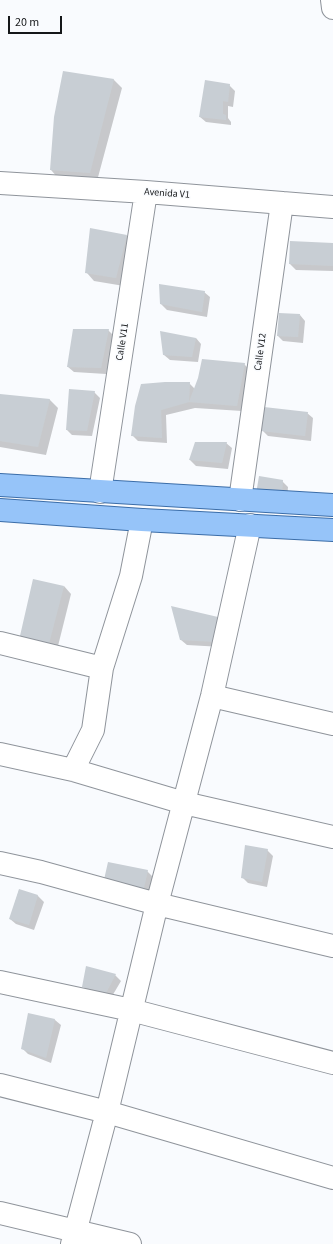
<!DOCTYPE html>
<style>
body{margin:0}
#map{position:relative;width:333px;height:1244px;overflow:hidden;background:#f9fbfe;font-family:"Source Sans 3",sans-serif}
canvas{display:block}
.scale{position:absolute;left:8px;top:16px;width:54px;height:18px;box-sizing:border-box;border:2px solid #151719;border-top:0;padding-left:5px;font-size:12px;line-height:14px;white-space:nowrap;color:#151719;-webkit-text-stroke:3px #f9fbfe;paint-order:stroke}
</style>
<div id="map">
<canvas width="333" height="1244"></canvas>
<div class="scale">20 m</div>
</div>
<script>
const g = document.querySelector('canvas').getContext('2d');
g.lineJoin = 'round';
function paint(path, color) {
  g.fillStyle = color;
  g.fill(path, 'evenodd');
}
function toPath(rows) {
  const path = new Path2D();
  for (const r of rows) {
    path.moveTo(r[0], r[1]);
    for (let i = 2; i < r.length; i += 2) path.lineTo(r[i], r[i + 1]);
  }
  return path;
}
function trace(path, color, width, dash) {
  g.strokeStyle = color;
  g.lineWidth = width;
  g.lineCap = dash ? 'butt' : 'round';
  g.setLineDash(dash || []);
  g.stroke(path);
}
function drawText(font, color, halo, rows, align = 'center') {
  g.font = font + ' "Source Sans 3",sans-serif';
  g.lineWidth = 3;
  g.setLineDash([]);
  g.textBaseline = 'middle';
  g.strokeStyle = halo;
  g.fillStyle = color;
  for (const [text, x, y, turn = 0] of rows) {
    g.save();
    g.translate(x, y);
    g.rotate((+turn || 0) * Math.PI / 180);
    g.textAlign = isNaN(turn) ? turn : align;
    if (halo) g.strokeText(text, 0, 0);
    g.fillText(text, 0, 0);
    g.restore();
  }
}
paint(toPath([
 [64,72,114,80,122,88,97,181,58,178,51,170],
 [229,85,235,91,233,107,228,106,228,118,231,122,231,125,206,122,200,117],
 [91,230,127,236,135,244,124,286,94,281,87,273],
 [333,244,333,271,296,270,290,264],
 [204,292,210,297,207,317,167,310,161,304],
 [300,315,305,321,303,343,283,341,278,336],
 [108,330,114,336,106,374,74,372,68,367],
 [196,338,201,344,198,362,170,360,164,355],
 [244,364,250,370,242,411,195,408,166,415,167,443,138,441,132,435,189,383,195,389],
 [94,392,100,398,92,436,72,435,67,430],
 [0,395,50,400,58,408,46,455,0,447],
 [307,413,313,418,311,441,268,436,263,431],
 [226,443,232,448,228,469,196,466,190,460],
 [282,481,288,487,287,499,263,500],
 [64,586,71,594,54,662,26,656],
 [218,618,224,624,222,647,187,645,181,640],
 [267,850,273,856,267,887,248,883,242,877],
 [147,871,153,877,146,906,107,898],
 [19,890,38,896,44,902,34,930,16,924,10,919],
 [115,975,121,981,111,998,89,992,83,986],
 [29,1014,55,1020,61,1025,51,1063,28,1054,22,1048]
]), '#0003');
paint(toPath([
 [63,71,114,79,90,173,50,170,54,117],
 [205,80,230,84,228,102,223,101,223,114,226,115,226,120,199,117],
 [90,228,127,235,116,278,85,273],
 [290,241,333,243,333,266,289,264],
 [159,284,205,291,202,312,160,304],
 [279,313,300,314,298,337,277,336],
 [73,329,109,329,101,368,67,367],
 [160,331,196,338,192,357,163,355],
 [202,359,245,363,237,406,189,402,161,410,162,438,131,436,135,406,141,384,165,382,190,382,189,402,198,378],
 [69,389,95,391,87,431,66,430],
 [0,394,50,399,38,447,0,441],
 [264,407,308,412,305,436,261,431],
 [195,442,227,442,222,463,189,460],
 [259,476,283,480,282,494,256,494],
 [33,579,64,586,46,655,17,649],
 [171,606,218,617,217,642,180,640],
 [245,845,268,849,262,882,241,878],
 [108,862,148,870,141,901,101,893],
 [19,889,38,895,29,925,9,919],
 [86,966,116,974,106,993,82,987],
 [28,1013,55,1019,46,1058,21,1049]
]), '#c8ced4');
const minor = toPath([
 [332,0,333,8],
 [0,183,146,192,333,207],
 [100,492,146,192],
 [240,500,282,203],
 [0,643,102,668],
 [212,696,333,724],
 [0,754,73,770,184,803,333,837],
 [73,770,93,730,102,668,131,576,142,520],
 [0,863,41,872,157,904,333,946],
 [0,982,131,1010,333,1063],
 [0,1085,107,1112,333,1178],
 [0,1213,130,1244],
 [72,1244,107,1112,157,904,212,696,250,525]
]);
const major = toPath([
 [0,485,333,505],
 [0,510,142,520,333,530]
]);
trace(minor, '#8f949b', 24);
trace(major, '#3b6da8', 24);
trace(minor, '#fff', 22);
trace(major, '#96c4f9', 22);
drawText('10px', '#151719', '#f9fbfe', [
 ["Avenida V1",167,194,4],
 ["Calle V11",123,342,-81],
 ["Calle V12",261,352,-82]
]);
</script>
